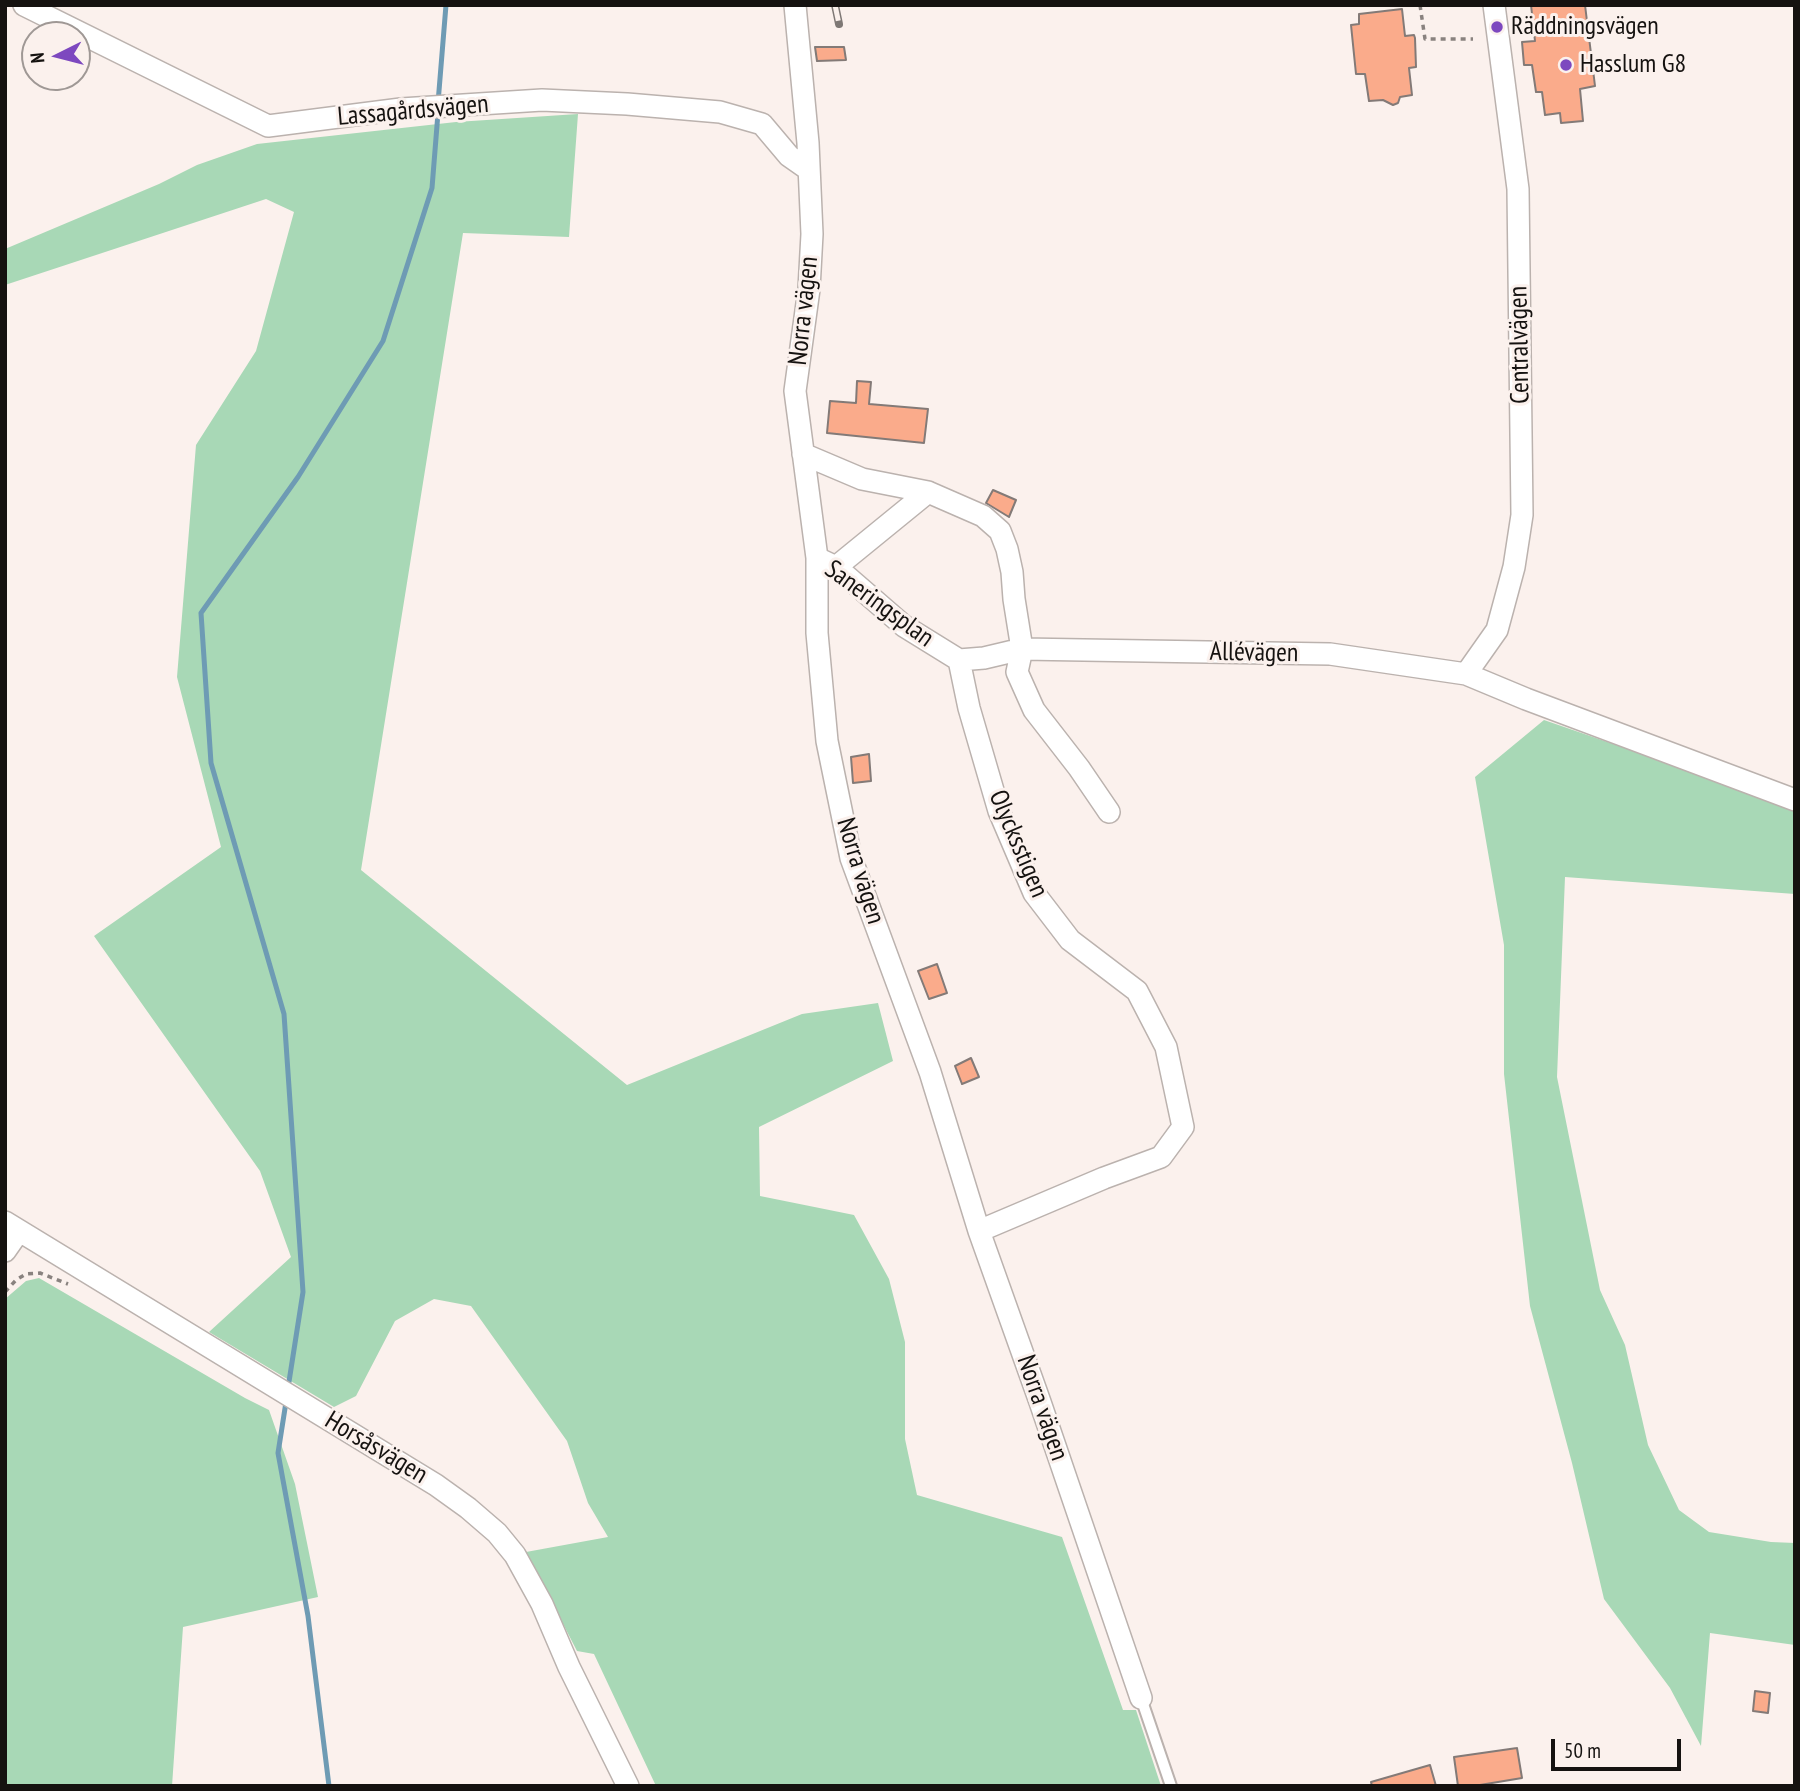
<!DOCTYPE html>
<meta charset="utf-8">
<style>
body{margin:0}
#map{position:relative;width:1800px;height:1791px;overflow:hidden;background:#fbf1ed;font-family:"PT Sans Narrow",sans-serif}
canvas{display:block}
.frame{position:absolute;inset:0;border:7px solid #151210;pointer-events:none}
.north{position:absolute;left:21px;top:21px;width:70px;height:70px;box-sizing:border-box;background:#fbf1ed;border:2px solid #9f9895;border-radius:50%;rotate:264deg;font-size:19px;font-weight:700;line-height:28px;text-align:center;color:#151210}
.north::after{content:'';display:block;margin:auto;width:24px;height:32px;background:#7d48bf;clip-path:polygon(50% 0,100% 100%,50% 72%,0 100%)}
.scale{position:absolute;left:1551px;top:1739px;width:130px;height:32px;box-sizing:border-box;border:4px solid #151210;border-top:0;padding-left:9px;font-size:21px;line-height:24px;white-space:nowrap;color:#151210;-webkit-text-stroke:5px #fbf1ed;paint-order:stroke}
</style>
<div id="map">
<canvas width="1800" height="1791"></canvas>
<div class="frame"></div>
<div class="north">N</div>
<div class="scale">50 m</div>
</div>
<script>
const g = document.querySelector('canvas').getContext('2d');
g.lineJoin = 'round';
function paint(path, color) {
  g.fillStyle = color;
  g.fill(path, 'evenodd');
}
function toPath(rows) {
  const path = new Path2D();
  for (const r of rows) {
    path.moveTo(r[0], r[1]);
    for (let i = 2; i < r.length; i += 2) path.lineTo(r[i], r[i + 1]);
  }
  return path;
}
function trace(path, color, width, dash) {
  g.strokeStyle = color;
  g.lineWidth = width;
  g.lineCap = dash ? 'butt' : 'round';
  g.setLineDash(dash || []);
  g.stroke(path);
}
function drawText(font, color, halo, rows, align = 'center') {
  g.font = font + ' "PT Sans Narrow",sans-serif';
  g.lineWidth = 6;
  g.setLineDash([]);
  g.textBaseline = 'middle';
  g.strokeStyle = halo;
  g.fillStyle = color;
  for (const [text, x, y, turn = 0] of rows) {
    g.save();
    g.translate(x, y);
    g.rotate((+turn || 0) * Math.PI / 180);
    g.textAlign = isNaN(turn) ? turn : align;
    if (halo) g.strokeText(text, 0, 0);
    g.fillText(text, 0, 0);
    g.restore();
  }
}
paint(toPath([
 [578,114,569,237,463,233,361,870,627,1085,802,1014,878,1003,893,1061,759,1127,760,1196,854,1215,889,1279,905,1342,905,1439,917,1495,1062,1537,1123,1710,1136,1710,1161,1786,656,1786,594,1654,577,1651,526,1552,608,1537,588,1503,567,1441,471,1306,434,1299,395,1321,356,1396,334,1407,209,1332,291,1257,260,1171,94,936,221,847,177,677,196,445,256,351,294,212,266,199,5,285,5,249,159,184,197,165,257,144,456,122],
 [1544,720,1795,807,1795,894,1565,877,1557,1077,1600,1290,1625,1345,1648,1445,1679,1510,1709,1532,1771,1542,1795,1543,1795,1645,1710,1633,1701,1746,1670,1688,1604,1599,1572,1463,1530,1306,1504,1074,1504,945,1475,777],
 [39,1278,245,1398,269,1410,295,1484,318,1597,183,1627,172,1786,5,1786,5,1299,26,1281]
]), '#a8d8b6');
trace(toPath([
 [438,103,446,5],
 [288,1388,303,1292,284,1014,211,763,201,613,298,477,383,341,432,188,438,113],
 [286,1402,278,1453,308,1616,329,1786]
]), '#6e9bb4', 5);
const building = toPath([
 [1531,5,1585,5,1595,86,1580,89,1583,121,1561,123,1560,113,1545,115,1542,92,1536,92,1532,65,1524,65,1522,42,1535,41,1531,5],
 [1402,9,1405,36,1414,35,1415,38,1416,67,1409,68,1412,95,1400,97,1398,103,1393,105,1383,100,1369,101,1365,74,1356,74,1351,25,1359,24,1359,14,1402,9],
 [815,47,844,47,846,60,817,61,815,47],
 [857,381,871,382,869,404,928,409,924,443,827,433,830,401,856,403,857,381],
 [993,490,1016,500,1009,517,986,503,993,490],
 [869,754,871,781,853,783,851,757,869,754],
 [937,964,947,993,929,999,918,971,937,964],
 [971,1058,979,1077,962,1084,955,1066,971,1058],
 [1755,1691,1770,1693,1768,1713,1753,1711,1755,1691],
 [1517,1748,1522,1778,1474,1786,1458,1786,1454,1757,1517,1748],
 [1430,1765,1436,1786,1372,1786,1371,1782,1430,1765]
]);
paint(building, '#faab8b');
trace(building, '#837a77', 2);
const service = toPath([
 [1141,1698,1171,1786]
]);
const minor = toPath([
 [24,5,268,126,401,109,542,100,627,104,720,112,762,124,789,156,809,170],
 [795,5,808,143,812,234,809,289,795,391,817,558,817,633,827,741,851,858,930,1072,979,1231,1040,1402,1141,1698],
 [803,454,862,479,928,492,983,516,1000,531,1007,549,1012,572,1014,599,1022,649,1330,654,1466,674,1526,699,1795,800],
 [817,558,836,567,904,626,959,660,984,658,1022,649],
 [836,567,928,492],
 [1022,649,1017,672,1034,710,1079,768,1109,812],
 [959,660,969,708,999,811,1034,893,1070,940,1137,991,1166,1047,1183,1127,1161,1157,1104,1178,979,1231],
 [1466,674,1497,630,1514,567,1522,515,1518,189,1494,5],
 [5,1222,436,1485,468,1508,497,1533,515,1555,542,1604,569,1667,628,1786],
 [5,1251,19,1231]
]);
trace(service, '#bbb2ae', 14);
trace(minor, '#bbb2ae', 24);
trace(toPath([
 [1420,5,1425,39,1473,39],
 [5,1292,16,1280,26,1274,40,1273,68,1284]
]), '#89827f', 3.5, [5, 5]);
trace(service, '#fff', 10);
trace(minor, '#fff', 21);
const rail = toPath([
 [835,5,839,24]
]);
trace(rail, '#7e7875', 8);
trace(rail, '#fbf1ed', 5, [16]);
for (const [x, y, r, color] of [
 [1497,27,7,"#7d48bf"],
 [1566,65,7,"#7d48bf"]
]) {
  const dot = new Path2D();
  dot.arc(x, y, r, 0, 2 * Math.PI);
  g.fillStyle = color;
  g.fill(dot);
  trace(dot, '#fbf1ed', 2.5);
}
drawText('26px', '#151210', '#fbf1ed', [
 ["Räddningsvägen",1511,27],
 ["Hasslum G8",1580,65]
], 'left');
drawText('26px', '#151210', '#fbf1ed', [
 ["Lassagårdsvägen",413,111,-5],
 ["Norra vägen",804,311,-84],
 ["Centralvägen",1520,345,-91],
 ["Saneringsplan",879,604,36],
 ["Allévägen",1254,653,1],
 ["Olycksstigen",1018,844,67],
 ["Norra vägen",860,871,73],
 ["Norra vägen",1042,1408,71],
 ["Horsåsvägen",376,1448,31]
]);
</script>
